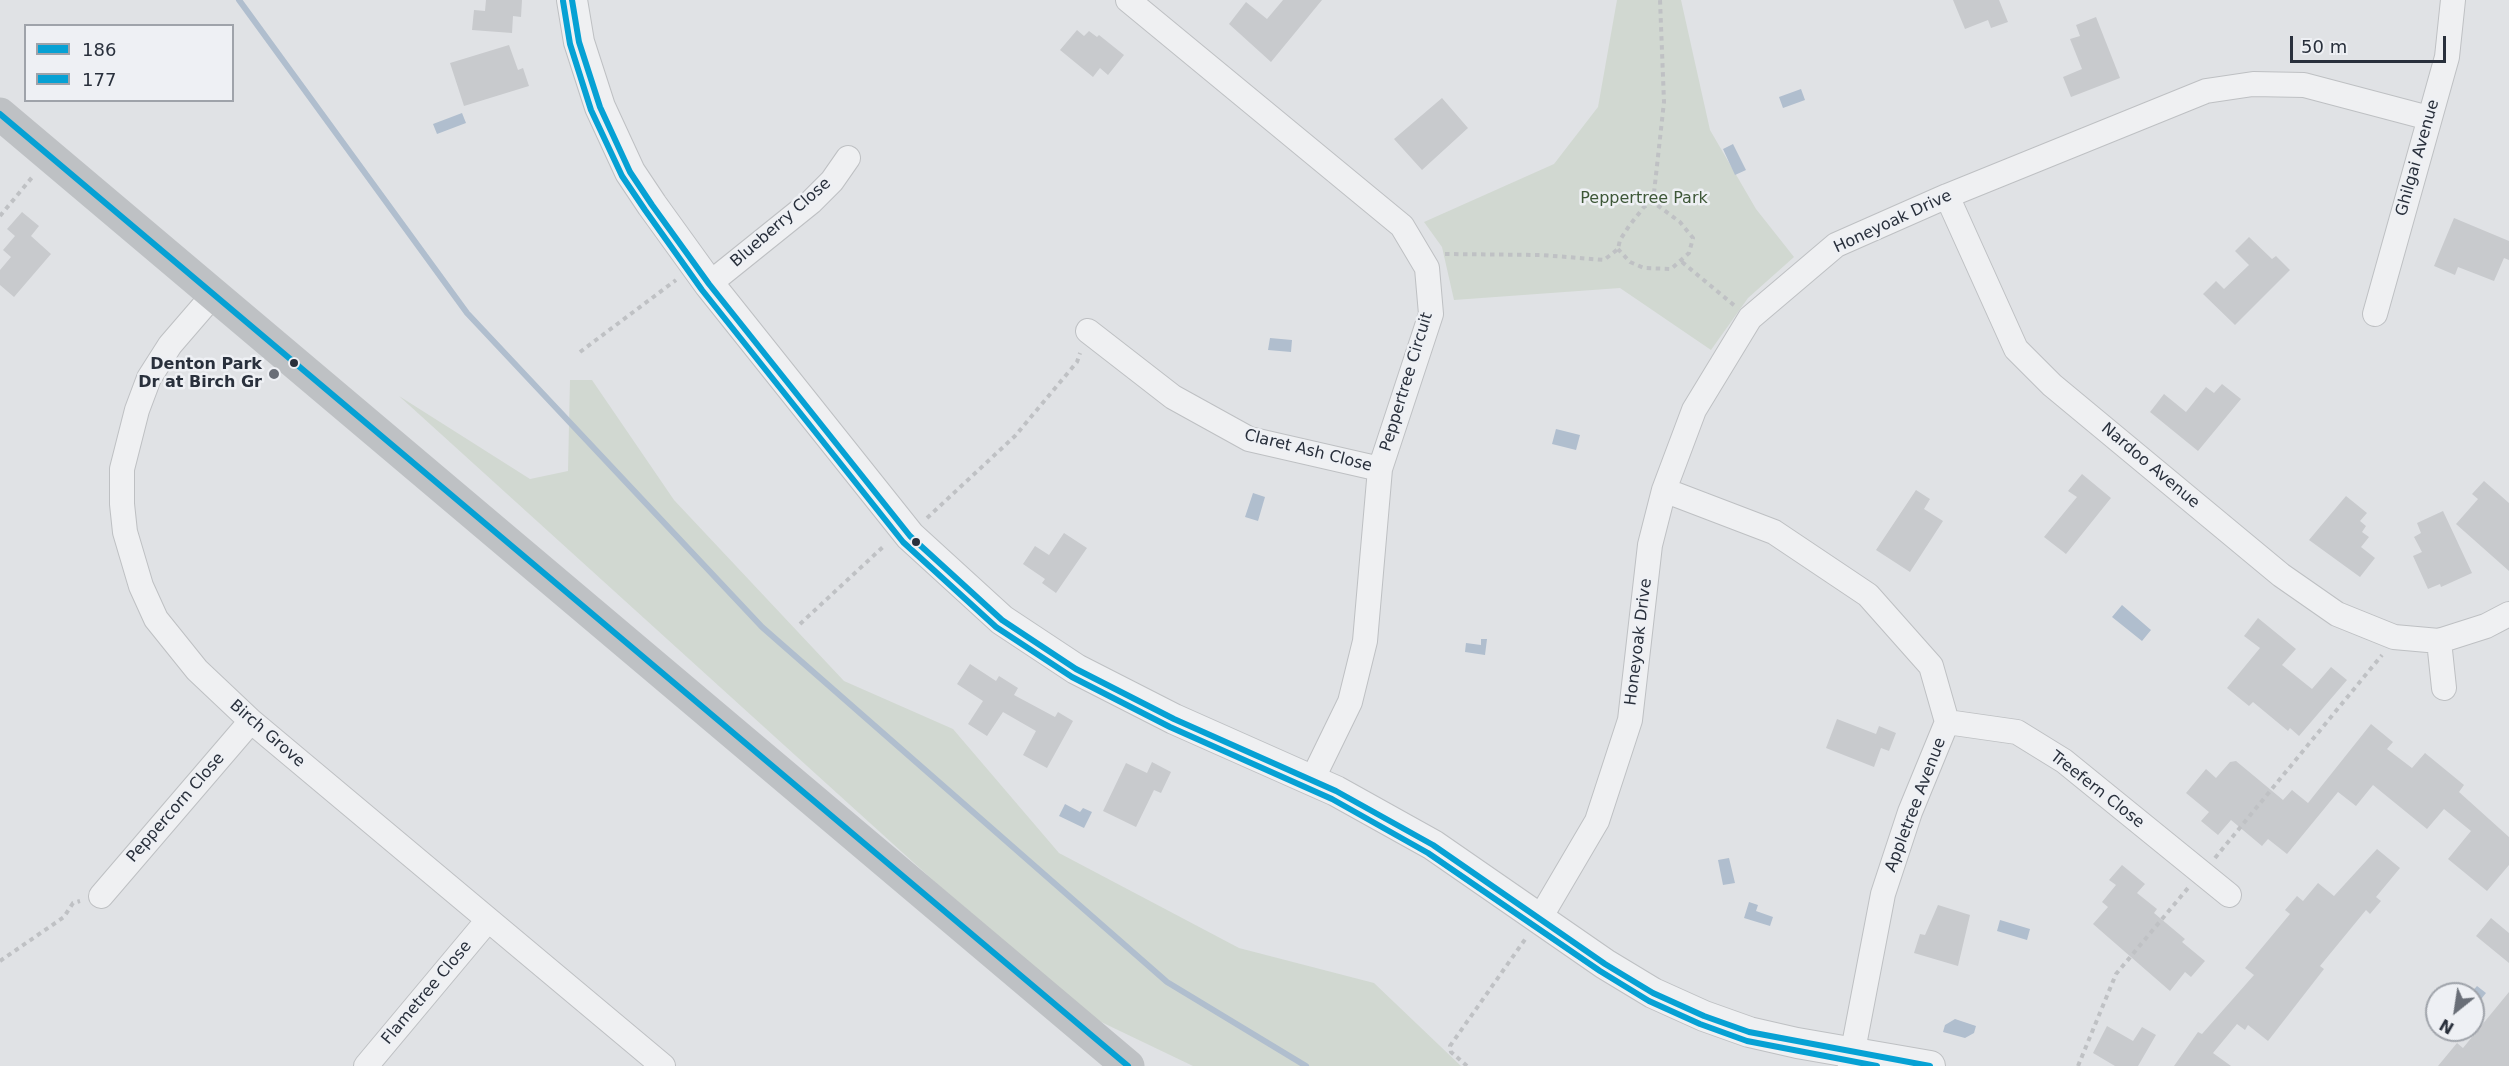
<!DOCTYPE html>
<style>
body{margin:0}
#map{position:relative;width:2509px;height:1066px;overflow:hidden;background:#e0e2e5;font-family:"DejaVu Sans",sans-serif}
canvas{display:block}
.legend{position:absolute;left:24px;top:24px;width:210px;height:78px;box-sizing:border-box;background:#eef0f4;border:2px solid #9fa3aa;margin:0;padding:8px 10px;list-style:none;font-size:18px;color:#29303c}
.legend li{display:flex;align-items:center;gap:12px;height:30px}
.legend b{width:30px;border:2px solid #9fa3aa}
.north{position:absolute;left:2425px;top:982px;width:60px;height:60px;box-sizing:border-box;background:#eef0f4;border:2px solid #9fa3aa;border-radius:50%;rotate:210deg;font-size:16px;font-weight:700;line-height:24px;text-align:center;color:#29303c}
.north::after{content:'';display:block;margin:auto;width:21px;height:27px;background:#696e77;clip-path:polygon(50% 0,100% 100%,50% 72%,0 100%)}
.scale{position:absolute;left:2290px;top:36px;width:156px;height:27px;box-sizing:border-box;border:3px solid #29303c;border-top:0;padding-left:8px;font-size:18px;line-height:21px;white-space:nowrap;color:#29303c;-webkit-text-stroke:4px #eef0f4;paint-order:stroke}
</style>
<div id="map">
<canvas width="2509" height="1066"></canvas>
<ul class="legend">
<li><b style="height:8px;background:#06a1d4"></b>186</li>
<li><b style="height:8px;background:#06a1d4"></b>177</li>
</ul>
<div class="north">N</div>
<div class="scale">50 m</div>
</div>
<script>
const g = document.querySelector('canvas').getContext('2d');
g.lineJoin = 'round';
function paint(path, color) {
  g.fillStyle = color;
  g.fill(path, 'evenodd');
}
function toPath(rows) {
  const path = new Path2D();
  for (const r of rows) {
    path.moveTo(r[0], r[1]);
    for (let i = 2; i < r.length; i += 2) path.lineTo(r[i], r[i + 1]);
  }
  return path;
}
function trace(path, color, width, dash) {
  g.strokeStyle = color;
  g.lineWidth = width;
  g.lineCap = dash ? 'butt' : 'round';
  g.setLineDash(dash || []);
  g.stroke(path);
}
function drawText(font, color, halo, rows, align = 'center') {
  g.font = font + ' "DejaVu Sans",sans-serif';
  g.lineWidth = 5;
  g.setLineDash([]);
  g.textBaseline = 'middle';
  g.strokeStyle = halo;
  g.fillStyle = color;
  for (const [text, x, y, turn = 0] of rows) {
    g.save();
    g.translate(x, y);
    g.rotate((+turn || 0) * Math.PI / 180);
    g.textAlign = isNaN(turn) ? turn : align;
    if (halo) g.strokeText(text, 0, 0);
    g.fillText(text, 0, 0);
    g.restore();
  }
}
paint(toPath([
 [1617,0,1681,0,1710,130,1756,209,1794,257,1748,298,1711,350,1620,288,1454,300,1442,247,1424,222,1554,164,1598,107],
 [570,380,592,380,674,500,844,681,953,729,1059,853,1239,948,1374,983,1461,1066,1193,1066,1097,1020,935,882,399,396,530,479,568,471]
]), '#d1d8d1');
paint(toPath([
 [1801,89,1805,100,1783,108,1779,97],
 [462,113,466,123,437,134,433,124],
 [1733,144,1746,170,1735,175,1723,149],
 [1270,338,1292,340,1291,352,1268,350],
 [1556,429,1580,435,1576,450,1552,444],
 [1253,493,1265,497,1258,521,1245,517],
 [2122,605,2151,630,2142,641,2112,617],
 [1481,639,1487,639,1485,655,1465,652,1466,643,1481,645],
 [1065,804,1080,812,1083,808,1092,812,1084,828,1059,816],
 [1729,858,1735,883,1723,885,1718,860],
 [1749,902,1758,905,1756,911,1773,917,1770,926,1744,918],
 [2000,920,2030,929,2027,940,1997,931],
 [2477,986,2486,993,2473,1009,2473,994,2470,994],
 [1955,1019,1976,1026,1974,1033,1965,1038,1943,1032,1945,1025]
]), '#b0bece');
trace(toPath([
 [239,0,467,313,762,627,1167,982,1306,1066]
]), '#b0bece', 6);
paint(toPath([
 [486,0,522,0,521,17,513,16,512,33,472,30,474,10,485,11],
 [1283,0,1322,0,1271,62,1229,24,1246,2,1267,19],
 [1953,0,1999,0,2008,22,1991,28,1988,20,1965,29],
 [2096,17,2120,78,2071,97,2063,77,2082,69,2070,39,2080,36,2076,25],
 [1077,30,1084,36,1089,31,1097,37,1099,35,1124,55,1108,75,1100,68,1093,77,1060,50],
 [509,45,518,70,523,68,529,86,464,106,450,63],
 [1442,98,1468,128,1422,170,1394,139],
 [22,212,39,226,31,236,51,254,14,297,0,285,0,270,11,257,3,250,15,236,7,229],
 [2454,218,2509,241,2509,260,2504,258,2494,281,2458,267,2455,275,2434,266],
 [2249,237,2272,259,2276,256,2290,270,2235,325,2203,294,2216,281,2224,289,2249,265,2235,251],
 [2222,384,2241,399,2198,451,2150,412,2164,394,2186,412,2206,387,2214,393],
 [2082,474,2111,498,2066,554,2044,537,2077,497,2068,491],
 [2484,481,2509,503,2509,571,2456,524,2478,499,2472,494],
 [1916,490,1930,499,1924,509,1943,521,1910,572,1876,550],
 [2346,496,2367,513,2360,521,2366,526,2362,532,2369,537,2361,547,2375,558,2360,577,2309,540],
 [2443,511,2472,573,2441,587,2440,584,2428,589,2413,556,2422,552,2414,537,2421,533,2417,523],
 [1064,533,1087,548,1056,593,1042,583,1045,579,1023,564,1035,546,1049,555],
 [2258,618,2296,649,2282,665,2312,689,2331,667,2347,680,2299,736,2290,728,2288,731,2253,702,2249,706,2227,688,2260,648,2244,636],
 [970,664,996,681,999,676,1018,688,1014,695,1055,717,1058,712,1073,721,1047,768,1023,755,1036,731,1003,712,987,736,968,724,983,701,957,684],
 [1837,719,1876,734,1879,726,1896,733,1889,751,1881,748,1874,767,1826,748],
 [2371,724,2393,742,2387,749,2412,768,2425,753,2464,785,2459,792,2509,837,2509,865,2487,891,2448,859,2471,831,2444,809,2427,829,2373,785,2356,806,2338,792,2287,854,2268,839,2262,846,2231,820,2218,835,2201,821,2209,812,2186,793,2206,769,2216,778,2230,762,2236,761,2283,800,2292,790,2308,803],
 [1152,762,1171,772,1161,793,1154,790,1136,827,1103,811,1126,763,1147,773],
 [2377,849,2400,868,2376,897,2381,901,2370,914,2366,910,2320,966,2324,969,2268,1041,2248,1025,2245,1030,2237,1024,2213,1053,2231,1066,2174,1066,2198,1032,2202,1034,2254,975,2245,968,2290,914,2285,910,2297,896,2303,901,2318,883,2334,896],
 [2122,865,2145,884,2137,893,2157,909,2154,913,2185,939,2182,942,2205,961,2191,977,2185,972,2170,991,2093,924,2108,907,2102,902,2116,885,2109,880],
 [1938,905,1970,915,1958,966,1914,953,1920,934,1925,935],
 [2491,918,2509,933,2509,963,2476,936],
 [2509,992,2509,1066,2438,1066,2457,1043,2463,1048],
 [2107,1026,2133,1041,2142,1027,2156,1035,2138,1066,2115,1066,2093,1053]
]), '#c8cacd');
const minor = toPath([
 [1128,0,1402,226,1427,268,1431,314,1380,469,1365,641,1350,702,1312,780],
 [1947,196,2016,349,2052,385,2281,575,2337,614,2394,637,2439,641,2486,626,2509,614],
 [709,284,811,202,832,181,848,158],
 [214,294,170,345,149,378,137,410,122,469,122,504,125,532,141,586,156,619,197,670,251,721,663,1066],
 [2375,314,2447,57,2453,0],
 [1088,331,1173,397,1249,439,1380,469],
 [1664,490,1774,532,1868,595,1931,666,1947,722,1910,812,1883,894,1850,1066],
 [2439,641,2444,688],
 [1947,722,2017,732,2064,761,2229,895],
 [101,896,251,721],
 [1540,918,1597,821,1630,720,1650,545,1664,490,1694,410,1750,318,1836,245,1947,196,2206,91,2253,84,2304,85,2429,118],
 [366,1066,488,920]
]);
const tertiary = toPath([
 [572,0,579,42,600,107,630,172,652,205,709,284,910,536,1002,620,1076,669,1174,719,1336,791,1433,845,1605,964,1653,993,1704,1016,1749,1032,1797,1043,1930,1066]
]);
trace(minor, '#bec0c3', 26);
trace(tertiary, '#bec0c3', 32);
trace(toPath([
 [1653,202,1664,102,1660,0],
 [0,216,34,175],
 [1445,254,1542,255,1604,260,1618,249,1620,240,1629,226,1644,207,1653,202,1680,222,1693,238,1689,253,1671,269,1644,268,1630,262,1618,249],
 [1682,262,1735,306],
 [580,352,676,280],
 [927,518,1015,436,1077,362,1080,353],
 [800,624,885,545],
 [2215,858,2382,655],
 [0,961,64,917,73,903,80,901],
 [1467,1066,1451,1052,1450,1046,1526,938],
 [2078,1066,2116,974,2188,888]
]), '#bfc1c4', 4, [4.5, 4.5]);
trace(minor, '#eff0f2', 24);
trace(tertiary, '#eff0f2', 30);
trace(toPath([
 [0,114,1128,1066]
]), '#bec1c4', 33);
trace(toPath([
 [572,0,579,42,600,107,630,172,652,205,709,284,910,536,1002,620,1076,669,1174,719,1336,791,1433,845,1605,964,1653,993,1704,1016,1749,1032,1930,1066],
 [0,114,1128,1066]
]), '#06a1d4', 6);
trace(toPath([
 [563,1,570,44,591,110,622,176,645,210,702,290,903,542,996,627,1072,677,1170,727,1332,799,1428,853,1600,971,1649,1001,1700,1024,1747,1041,1877,1066]
]), '#06a1d4', 6);
for (const [x, y, r, color] of [
 [294,363,5,"#29303c"],
 [274,374,6,"#696e77"],
 [916,542,5,"#29303c"]
]) {
  const dot = new Path2D();
  dot.arc(x, y, r, 0, 2 * Math.PI);
  g.fillStyle = color;
  g.fill(dot);
  trace(dot, '#eef0f4', 2);
}
drawText('16px', '#29303c', '#eef0f4', [
 ["Ghilgai Avenue",2418,158,-74],
 ["Honeyoak Drive",1893,222,-25],
 ["Blueberry Close",781,223,-41],
 ["Peppertree Circuit",1407,382,-73],
 ["Claret Ash Close",1308,451,14],
 ["Nardoo Avenue",2150,466,40],
 ["Honeyoak Drive",1639,642,-83],
 ["Birch Grove",267,734,41],
 ["Treefern Close",2097,790,38],
 ["Appletree Avenue",1916,805,-69],
 ["Peppercorn Close",176,808,-49],
 ["Flametree Close",427,993,-50]
]);
drawText('16px', '#3d5737', '#eef0f4', [
 ["Peppertree Park",1644,199]
]);
drawText('bold 16px', '#29303c', '#eef0f4', [
 ["Denton Park",262,365],
 ["Dr at Birch Gr",262,383]
], 'right');
</script>
